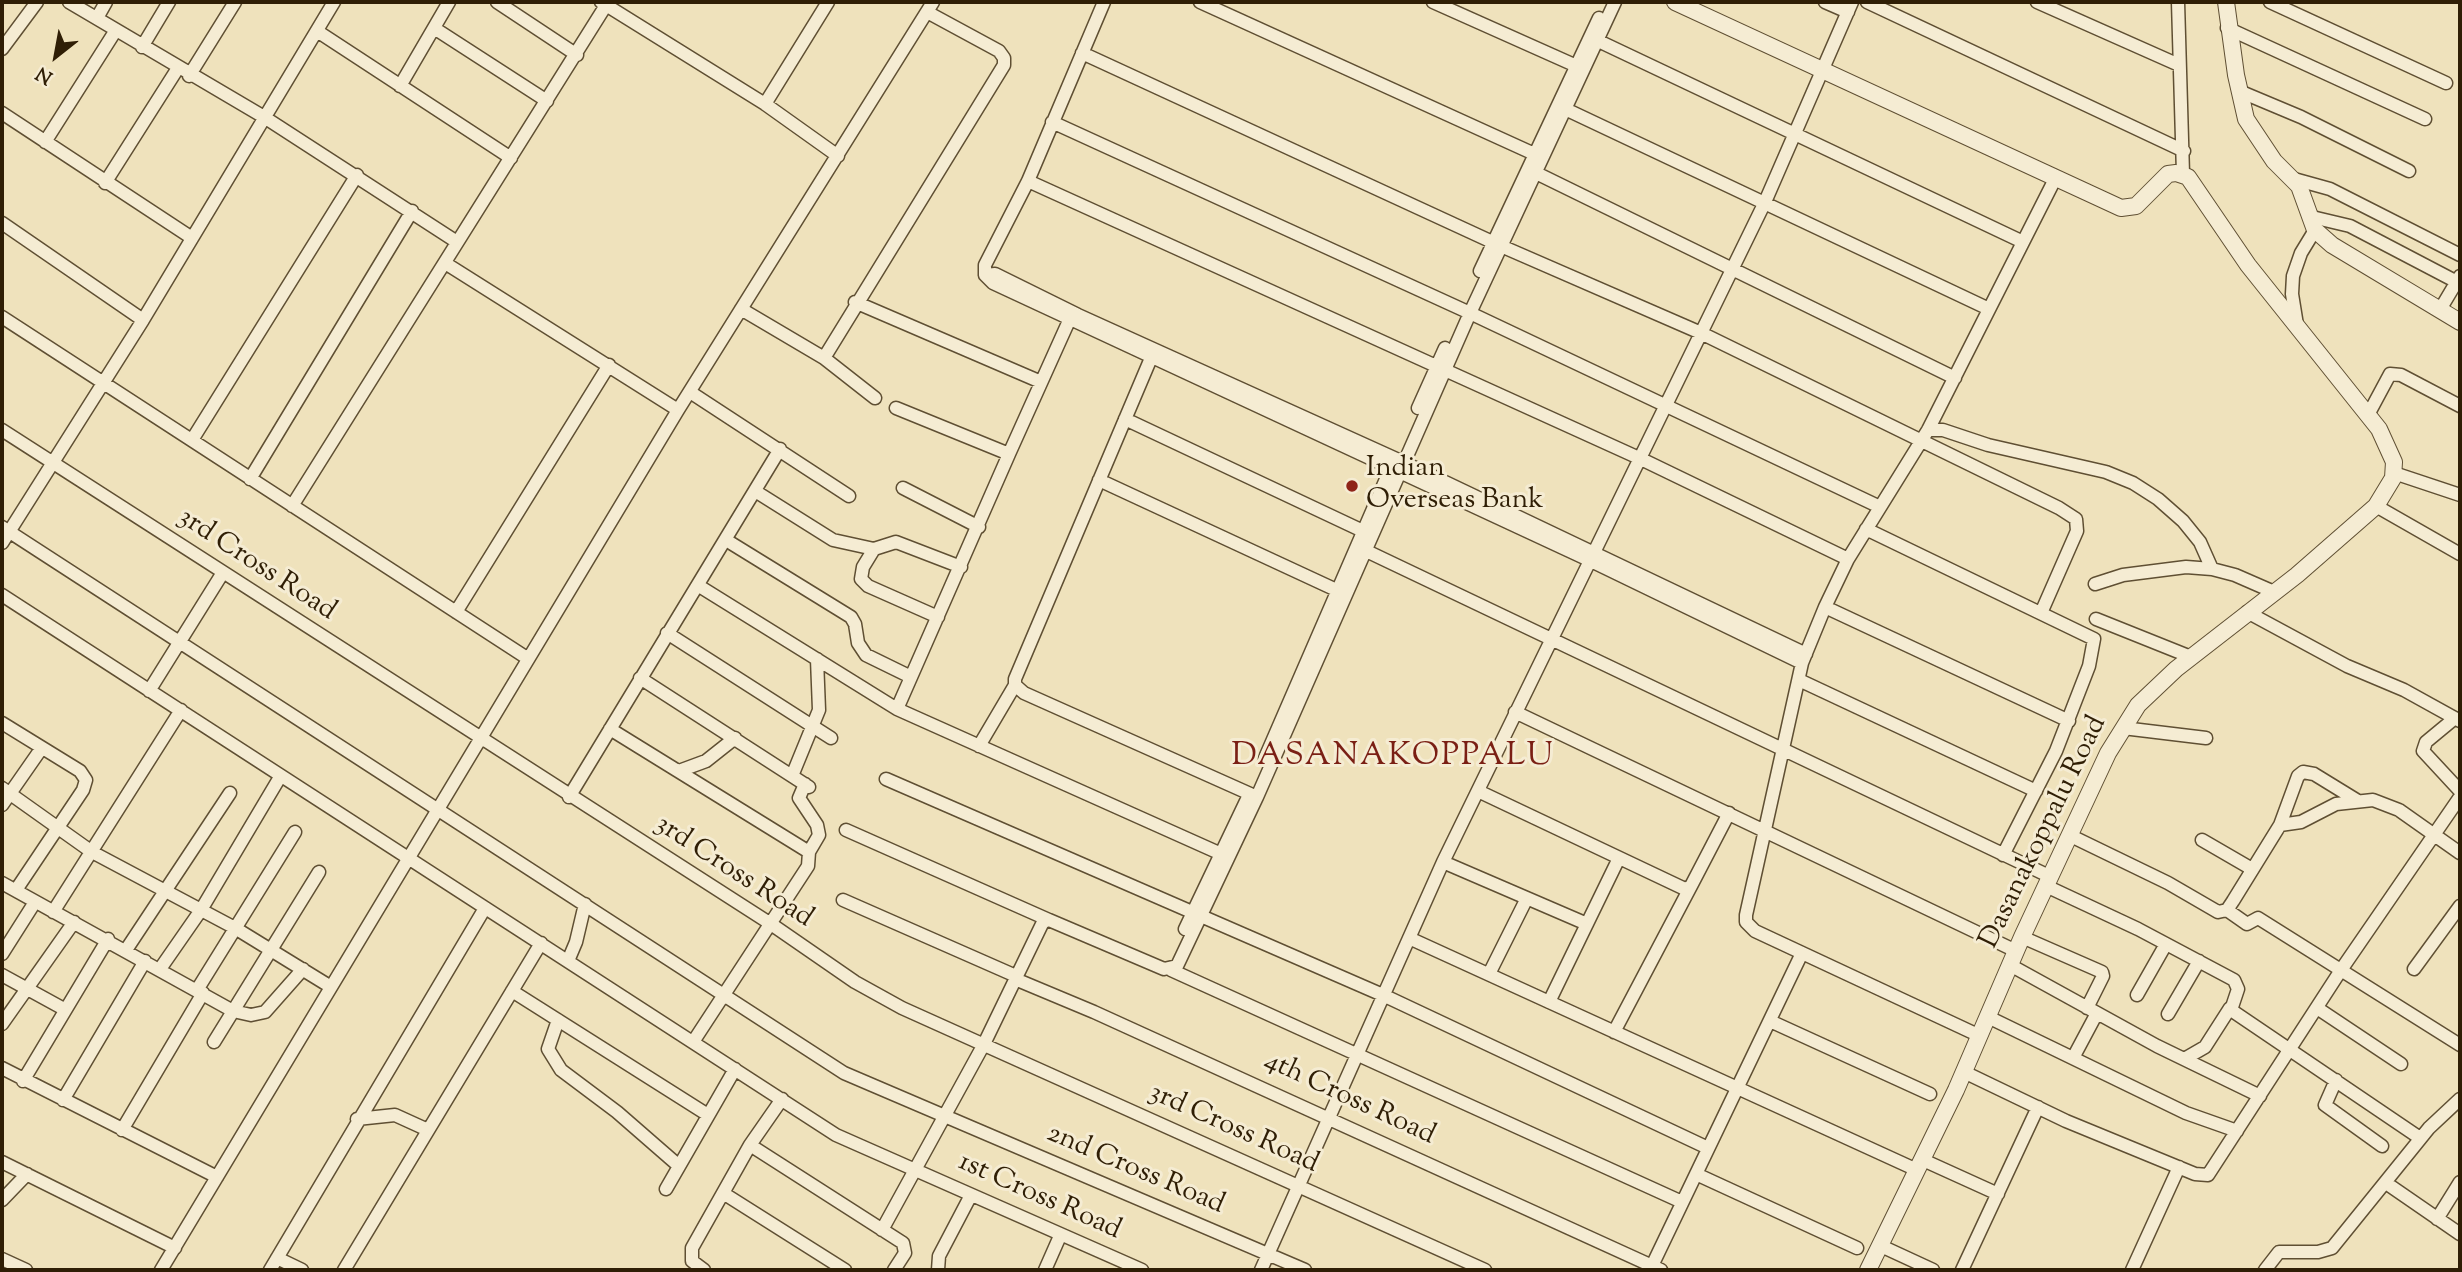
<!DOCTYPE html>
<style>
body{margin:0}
#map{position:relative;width:2462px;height:1272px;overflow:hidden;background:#efe2bc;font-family:"Sorts Mill Goudy",serif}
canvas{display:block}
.frame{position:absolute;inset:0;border:4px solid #2f1e05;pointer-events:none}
.north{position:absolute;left:21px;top:21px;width:70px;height:70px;-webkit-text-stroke:5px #f5ecd3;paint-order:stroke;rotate:211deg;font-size:19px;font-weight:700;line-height:28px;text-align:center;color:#2f1e05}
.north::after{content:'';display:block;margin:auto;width:24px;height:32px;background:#2f1e05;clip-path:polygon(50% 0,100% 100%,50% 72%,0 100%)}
</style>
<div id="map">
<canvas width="2462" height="1272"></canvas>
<div class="frame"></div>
<div class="north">N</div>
</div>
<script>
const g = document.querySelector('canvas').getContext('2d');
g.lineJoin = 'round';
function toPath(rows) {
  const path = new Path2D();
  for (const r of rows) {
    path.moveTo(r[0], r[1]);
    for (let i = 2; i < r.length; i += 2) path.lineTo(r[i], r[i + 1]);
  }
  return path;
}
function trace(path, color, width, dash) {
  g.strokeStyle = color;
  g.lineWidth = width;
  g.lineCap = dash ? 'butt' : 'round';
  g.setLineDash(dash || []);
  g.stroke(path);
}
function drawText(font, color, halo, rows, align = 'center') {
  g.font = font + ' "Sorts Mill Goudy",serif';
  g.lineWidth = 6;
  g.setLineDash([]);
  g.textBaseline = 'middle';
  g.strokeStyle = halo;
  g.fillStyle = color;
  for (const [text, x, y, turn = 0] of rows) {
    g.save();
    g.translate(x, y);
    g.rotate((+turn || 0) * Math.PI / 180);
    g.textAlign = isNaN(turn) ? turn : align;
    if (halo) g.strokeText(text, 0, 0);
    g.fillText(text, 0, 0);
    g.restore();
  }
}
const minor = toPath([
 [69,2,264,117,457,242],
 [497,2,577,55],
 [601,2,765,104,838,156],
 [1104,2,1028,181,985,265,985,275,993,283,1589,560,1802,663],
 [1200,2,1541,157],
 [1433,2,1581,68],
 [1825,2,1848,12],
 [1867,2,2184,151],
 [2037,2,2179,65],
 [2178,2,2183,174],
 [2270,2,2446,83],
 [97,18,106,2],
 [434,28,547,101],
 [2227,28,2425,119],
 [317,31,511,158],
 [1590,37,2023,242],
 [142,47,169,2],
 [2,49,37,2],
 [1082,53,1501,246,1701,333,2059,508,2076,519,2077,531,2041,613],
 [189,76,235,2],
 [400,86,449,2],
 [2239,91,2301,117,2409,171],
 [765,104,828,2],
 [1561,107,1989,309],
 [2,113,192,238],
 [1052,122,1470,313,1880,507],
 [45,142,116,30],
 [1530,170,1955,378],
 [2294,179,2330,189,2460,255],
 [1028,181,1639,458,1848,559],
 [105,183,178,68],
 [2312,217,2350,226,2457,282],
 [2,223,143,320],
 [445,263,678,410],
 [1480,271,1599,18],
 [985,275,995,274,1078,315,1403,462,1806,654],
 [855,302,1041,382],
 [2441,308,2460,276],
 [741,309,824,358,875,398],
 [2,317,527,658],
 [2297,325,2292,294,2293,276,2301,253,2315,230],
 [824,358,1004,65,1004,58,999,51,927,12],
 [1151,358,1015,679,1015,685,1024,693,1257,797],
 [690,392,849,496],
 [896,408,1009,454,1072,314],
 [1418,408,1445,348],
 [2368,415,2390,374,2401,375,2460,406],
 [1125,419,1365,532],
 [2,430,771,924,855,982,902,1008,1485,1270],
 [1928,430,1943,430,1988,445,2106,472,2133,483,2158,499,2183,521,2200,542,2212,569],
 [192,440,357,175],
 [2394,473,2460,495],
 [250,479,412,211],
 [1099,480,1345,594],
 [903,488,979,527],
 [755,491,833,540,874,549],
 [292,506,608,2],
 [2376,506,2460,554],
 [2,527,844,1073,1305,1270],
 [1866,529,2094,639,2089,666,2056,751,2003,855],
 [726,540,851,617,855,624,858,643,866,655,911,677],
 [2,543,143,320,334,2],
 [1358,547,2051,877],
 [2095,584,2123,575,2186,567,2212,569,2235,575,2274,592],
 [699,586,897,709,1228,857],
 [2,595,836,1135,1142,1270],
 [1825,607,2069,721],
 [456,612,609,365],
 [2247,612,2347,666,2404,690,2460,721],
 [938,617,868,586,861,579,863,567,874,549,896,542,961,567],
 [2096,619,2191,657],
 [667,633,831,738],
 [640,678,809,787],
 [1799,680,2036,791],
 [149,691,222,574],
 [897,709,1009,454],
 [1515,712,2016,951],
 [2455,718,2426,742,2423,751,2460,791],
 [2,723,80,771,86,780,83,790,16,890],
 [2123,728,2206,738],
 [610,729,809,852,808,866,693,1042],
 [979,746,1015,685],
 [1265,758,1393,463],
 [679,771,706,761,735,738],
 [792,776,819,710,817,659],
 [886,779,1385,996,1708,1148],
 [805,784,799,798,817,825,819,835,809,852],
 [2,788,92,852,235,928,331,987],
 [1478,791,1685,889,1691,886,1729,813],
 [569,797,780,449],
 [2,805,41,749],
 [2280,825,2298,776,2303,772,2314,774,2358,801],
 [846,830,1049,920],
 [2071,836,2168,883,2218,912,2227,910,2233,901,2280,825,2301,822,2336,804,2373,800,2399,810,2460,853],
 [2202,840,2252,869],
 [1443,862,1587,924],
 [2,883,233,1011,251,1015,265,1012,303,969],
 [2046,886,2138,929,2234,980,2238,989,2231,1010,2420,1138],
 [843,900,1016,976],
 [2227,910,2247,924,2258,918,2460,1045],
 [53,912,181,710],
 [1185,929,1248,797],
 [2022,937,2102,972,2103,976,2087,1008],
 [1409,938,1917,1170],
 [126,950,230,793],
 [2,954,35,902],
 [568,961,576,942,585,904],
 [2010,965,2157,1046,2260,1096],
 [160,969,201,910,280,777],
 [2414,969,2460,906],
 [1171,970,1682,1202],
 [1489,974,1526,900],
 [2,975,64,1009],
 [1015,979,1094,1012,1661,1270],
 [197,990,295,832],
 [512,991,708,1115],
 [2137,995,2166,944],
 [1549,1002,1619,858],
 [2317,1008,2401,1064],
 [2168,1014,2199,961],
 [1988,1017,2186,1113,2237,1131],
 [558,1020,548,1049,561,1070,617,1112,679,1166],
 [1770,1021,1930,1094],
 [2,1024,74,922],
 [1614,1032,1691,886],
 [1980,1036,1755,931,1746,922,1746,915,1802,663,1825,607,1848,559,1928,430,2056,177],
 [214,1042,319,872],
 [2073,1058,2097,1013],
 [2186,1058,2205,1047,2230,1008],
 [2,1068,217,1177],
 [1964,1072,2066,1121,2195,1174,2208,1175,2341,970,2460,797],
 [2336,1080,2325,1105,2382,1146],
 [23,1081,108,939],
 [63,1100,145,961],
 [357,1119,395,1115,428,1130],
 [122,1130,203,993],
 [750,1145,903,1243,905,1253,894,1270],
 [1923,1160,1998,1194],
 [2,1162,175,1248],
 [1696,1174,1857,1248],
 [2386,1183,2460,1234],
 [666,1189,735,1069],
 [723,1193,845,1270],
 [2,1200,27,1174],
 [2437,1219,2460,1182],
 [882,1230,984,1044,1043,922,1049,920,1164,969,1177,966,1257,797,1470,313,1615,2],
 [1881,1246,1933,1270],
 [277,1258,302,1270],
 [2,1259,26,1270],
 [161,1270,678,410,933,2],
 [270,1270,485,908],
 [344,1270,541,943],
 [704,1270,692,1261,692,1248,750,1145,782,1099],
 [938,1270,939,1256,971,1195],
 [1045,1270,1060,1236],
 [1261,1270,1443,862,1765,202,1852,2],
 [1650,1270,1802,953],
 [1962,1270,2038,1107],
 [2132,1270,2179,1167],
 [2265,1270,2279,1252,2318,1252,2332,1248,2429,1128,2460,1099]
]);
const tertiary = toPath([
 [1675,2,2121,208,2136,206,2168,174,2176,173,2188,177,2248,265,2379,429,2394,462,2393,478,2376,506,2297,575,2176,669,2138,705,2108,753,2022,937,1956,1090,1868,1270],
 [2226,2,2236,75,2246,119,2274,161,2299,186,2315,230,2332,245,2460,322]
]);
trace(minor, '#5f4f33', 15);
trace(tertiary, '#5f4f33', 18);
trace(minor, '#f5ecd3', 12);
trace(tertiary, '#f5ecd3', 16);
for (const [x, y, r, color] of [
 [1352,486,7,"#8f2418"]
]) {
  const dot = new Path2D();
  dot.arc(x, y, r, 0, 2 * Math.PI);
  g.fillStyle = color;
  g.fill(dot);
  trace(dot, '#f5ecd3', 2.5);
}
drawText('28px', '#2f1e05', '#f5ecd3', [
 ["Indian",1366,470],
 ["Overseas Bank",1366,502]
], 'left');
drawText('28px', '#2f1e05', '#f5ecd3', [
 ["3rd Cross Road",256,566,33],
 ["Dasanakoppalu Road",2045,833,-64],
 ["3rd Cross Road",733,873,33],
 ["4th Cross Road",1349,1100,25],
 ["3rd Cross Road",1233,1130,24],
 ["2nd Cross Road",1135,1171,23],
 ["1st Cross Road",1039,1198,24]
]);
g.letterSpacing = '2px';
drawText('32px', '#7a1f14', '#f5ecd3', [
 ["DASANAKOPPALU",1393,759]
]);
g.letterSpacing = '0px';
</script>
